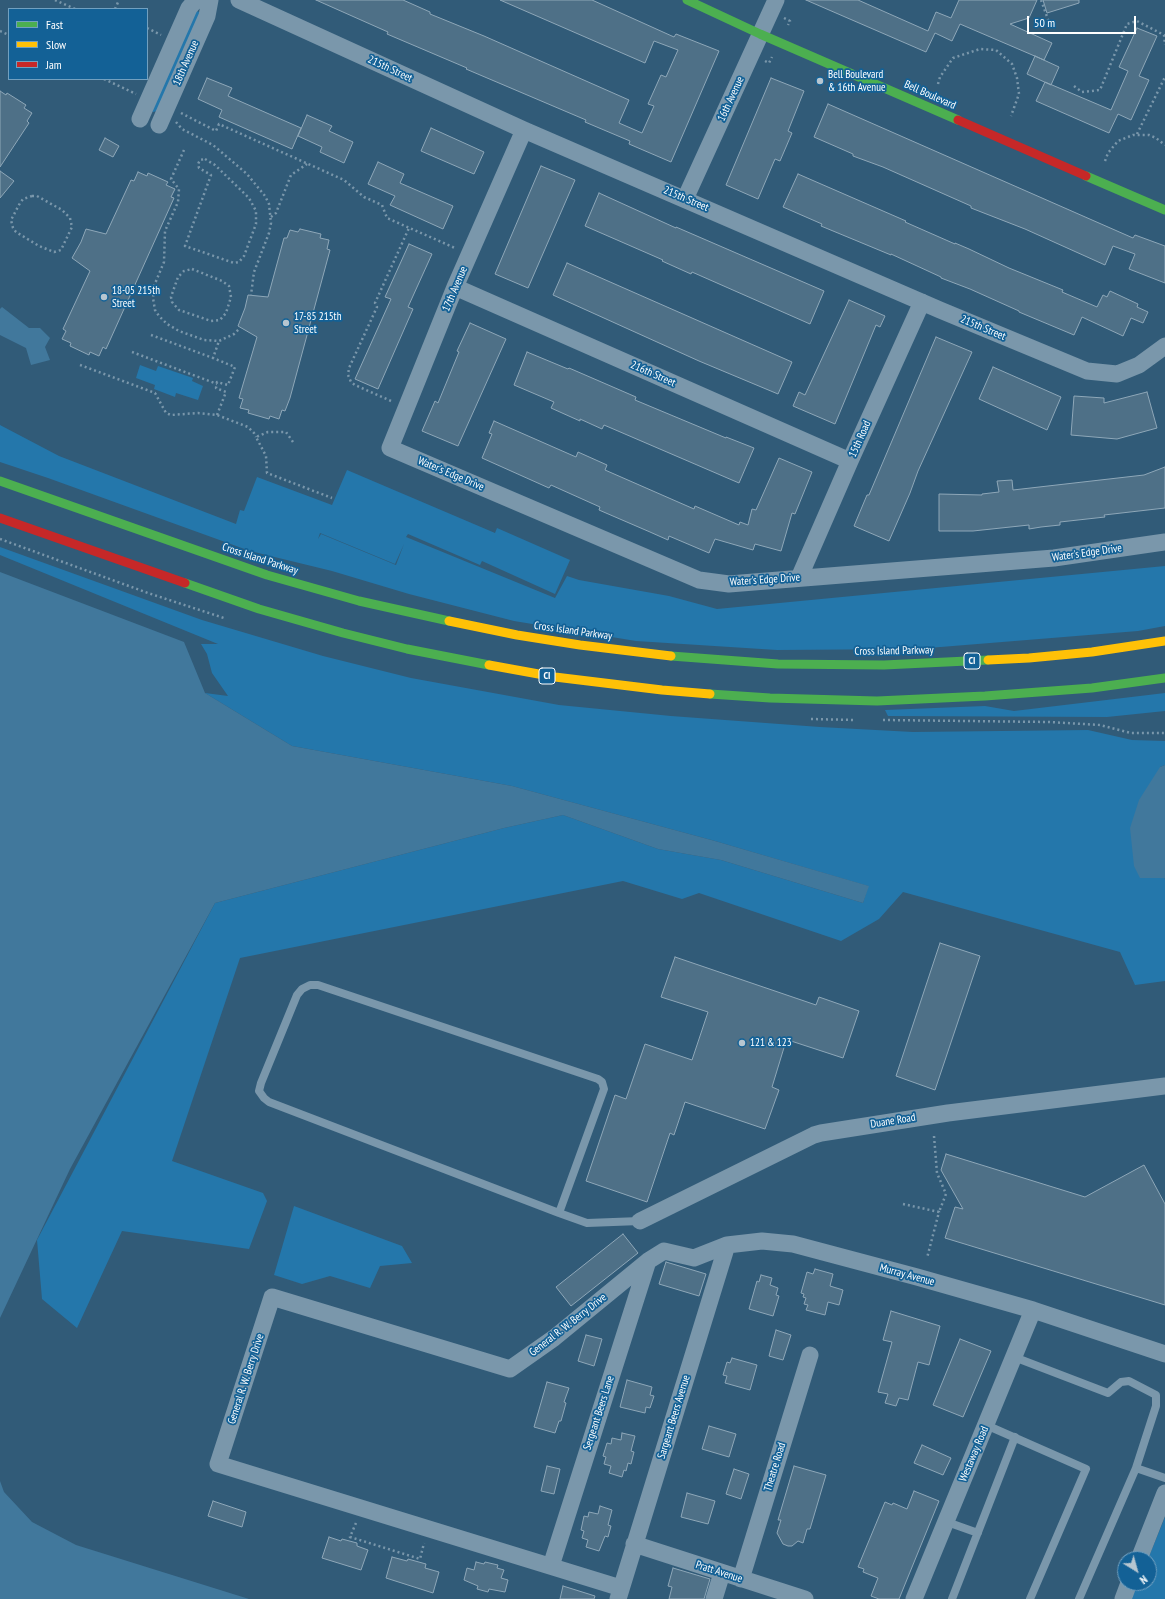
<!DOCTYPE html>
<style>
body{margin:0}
#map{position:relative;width:1165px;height:1599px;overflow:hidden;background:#315b78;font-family:"PT Sans Narrow",sans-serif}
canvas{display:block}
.legend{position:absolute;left:8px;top:8px;width:140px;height:72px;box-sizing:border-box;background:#136196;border:1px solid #71a0c0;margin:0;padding:5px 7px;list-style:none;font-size:12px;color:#fff}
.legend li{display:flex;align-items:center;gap:8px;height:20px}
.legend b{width:20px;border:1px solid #71a0c0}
.north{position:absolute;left:1117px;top:1551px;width:40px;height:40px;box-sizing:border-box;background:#136196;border:1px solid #71a0c0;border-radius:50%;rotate:143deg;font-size:11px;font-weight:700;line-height:16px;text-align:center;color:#fff}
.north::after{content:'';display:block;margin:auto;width:14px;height:18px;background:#b7c6d0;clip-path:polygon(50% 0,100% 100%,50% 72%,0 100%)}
.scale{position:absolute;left:1027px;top:16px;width:109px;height:18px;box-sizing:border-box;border:2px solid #fff;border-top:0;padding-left:5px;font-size:12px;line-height:14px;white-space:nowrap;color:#fff;-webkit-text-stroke:3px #136196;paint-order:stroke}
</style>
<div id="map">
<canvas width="1165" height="1599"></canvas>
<ul class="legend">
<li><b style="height:5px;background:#4caf50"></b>Fast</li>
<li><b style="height:5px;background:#ffc107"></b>Slow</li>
<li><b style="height:5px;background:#c62828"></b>Jam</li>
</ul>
<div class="north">N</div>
<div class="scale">50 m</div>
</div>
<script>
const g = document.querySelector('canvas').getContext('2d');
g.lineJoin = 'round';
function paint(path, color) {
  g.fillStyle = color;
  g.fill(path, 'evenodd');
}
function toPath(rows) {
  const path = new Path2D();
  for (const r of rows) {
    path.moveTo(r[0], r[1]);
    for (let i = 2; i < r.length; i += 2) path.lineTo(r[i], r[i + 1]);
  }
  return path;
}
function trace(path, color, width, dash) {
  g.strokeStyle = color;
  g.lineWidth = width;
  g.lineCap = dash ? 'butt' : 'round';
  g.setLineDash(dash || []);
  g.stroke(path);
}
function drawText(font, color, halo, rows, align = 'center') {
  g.font = font + ' "PT Sans Narrow",sans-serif';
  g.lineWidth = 3.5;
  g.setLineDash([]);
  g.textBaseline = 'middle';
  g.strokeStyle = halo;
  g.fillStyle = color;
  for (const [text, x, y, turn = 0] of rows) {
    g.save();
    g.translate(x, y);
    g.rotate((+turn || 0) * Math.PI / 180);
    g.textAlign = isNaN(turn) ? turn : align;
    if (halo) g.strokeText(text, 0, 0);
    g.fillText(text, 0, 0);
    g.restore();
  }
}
paint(toPath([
 [195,10,201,13,157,111,153,112,152,111],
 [140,365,156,371,158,366,193,378,192,381,203,386,198,400,176,393,175,397,154,389,155,385,136,378],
 [0,425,59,456,236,524,240,510,244,511,257,477,332,505,347,470,495,533,497,528,570,560,555,594,482,561,480,565,408,534,406,537,555,598,567,576,579,580,669,596,717,609,1165,566,1165,626,1138,631,916,649,777,650,636,641,514,621,409,594,332,571,250,551,48,478,0,462],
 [320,533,395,564,404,544,396,565,321,534,318,539],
 [0,547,202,620,323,656,411,678,559,705,671,716,820,727,913,732,1088,730,1132,740,1165,741,1165,765,1160,767,1164,878,1165,879,1165,981,1135,985,1120,952,903,892,879,919,841,941,699,893,682,899,623,881,240,958,172,1161,263,1193,267,1201,249,1249,122,1231,77,1328,42,1299,37,1240,215,903,504,828,563,815,658,849,721,860,863,903,868,886,715,841,512,786,292,746,205,693,228,696,212,673,207,654,201,644,218,644,0,555],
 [1165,693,1165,711,1107,717,888,716,885,710,985,706,1014,711],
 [294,1206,402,1246,412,1263,380,1266,370,1288,330,1276,302,1284,274,1275],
 [1165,1517,1165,1599,1131,1599,1138,1583,1149,1583,1149,1559,1148,1559]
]), '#2477ab');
paint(toPath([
 [2,307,29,328,40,328,50,338,45,347,50,360,31,365,26,348,0,335,0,309],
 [0,572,184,642,205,693,292,746,512,786,715,841,869,886,863,903,721,860,658,849,563,815,504,828,215,903,70,1169,0,1318],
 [1165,765,1165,879,1164,878,1140,878,1134,866,1130,828,1139,800,1160,767],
 [0,1481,4,1492,32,1522,76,1545,249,1599,0,1599]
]), '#41789c');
const building = toPath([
 [316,0,403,0,430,12,430,14,484,36,629,100,619,123,642,133,654,106,648,104,661,75,666,77,678,50,654,41,645,63,500,0,592,0,674,37,676,34,719,51,671,162,629,144,630,141,585,122,586,120,466,69,467,68,387,34,388,32,316,0],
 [806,0,858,0,928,31,936,12,951,18,959,0,1037,0,1029,18,1010,24,1052,43,1044,60,960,24,952,41,935,33,926,52,806,0],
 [1043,0,1079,0,1079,3,1047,13,1043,0],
 [1137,28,1157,36,1139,76,1149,80,1131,120,1118,114,1109,133,1036,101,1045,82,1111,110,1128,71,1119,67,1137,28],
 [1035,56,1059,67,1051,85,1027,74,1035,56],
 [207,78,232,88,228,96,301,128,292,149,219,117,222,110,198,99,207,78],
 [771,78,804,91,788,131,792,133,780,161,775,159,758,199,726,185,771,78],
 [0,91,6,95,7,93,26,105,24,108,32,113,27,121,29,123,0,167,0,91],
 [828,104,1133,238,1135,235,1165,246,1165,283,1129,269,1135,254,1113,246,1105,265,1025,229,971,208,971,206,883,167,853,156,853,154,814,137,828,104],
 [307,115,332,126,329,131,353,142,344,163,320,152,322,147,298,136,307,115],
 [431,128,484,152,474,174,421,151,431,128],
 [105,138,119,146,113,157,99,150,105,138],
 [378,162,404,174,400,183,453,206,443,229,390,205,395,196,368,184,378,162],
 [541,166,575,180,528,288,495,274,541,166],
 [0,171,14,181,0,198,0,171],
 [138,172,147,176,148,173,168,182,166,185,175,189,171,197,174,198,106,349,103,347,99,356,90,352,89,355,70,346,71,343,62,339,66,331,63,329,90,271,72,258,81,242,86,229,106,234,131,180,134,181,138,172],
 [798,174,906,221,905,222,955,244,955,243,969,249,1009,268,1063,290,1062,292,1097,307,1103,295,1107,297,1110,291,1138,304,1137,307,1148,312,1143,323,1131,318,1123,336,1082,317,1074,335,1019,312,1019,311,970,289,941,278,941,277,891,254,891,255,821,226,822,224,783,207,798,174],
 [599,193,676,228,676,227,824,291,810,324,692,272,691,274,662,261,663,260,585,226,599,193],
 [300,229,321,234,320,238,329,240,327,249,330,250,290,398,285,411,282,410,279,419,270,416,269,419,248,413,249,410,240,408,243,399,239,398,257,337,238,326,245,308,248,295,268,297,284,238,287,238,290,230,298,232,300,229],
 [409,244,432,254,408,307,413,309,378,389,355,379,391,299,385,297,409,244],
 [567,263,792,362,778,394,699,361,553,295,567,263],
 [849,300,885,316,880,327,876,325,835,424,793,406,799,392,805,395,849,300],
 [470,323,506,339,458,446,422,431,435,401,438,403,459,352,457,351,470,323],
 [936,337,972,352,918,471,910,493,889,541,854,526,867,495,869,495,936,337],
 [527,352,568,369,569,368,636,397,635,400,726,438,726,437,754,448,739,483,604,425,602,429,580,419,580,421,551,408,554,402,514,385,527,352],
 [993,367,1061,397,1047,430,979,399,993,367],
 [1147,392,1157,428,1117,439,1071,435,1074,396,1104,398,1104,403,1147,392],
 [494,421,576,457,578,452,607,465,605,470,694,509,695,506,739,525,740,522,748,525,752,509,756,510,779,458,812,472,795,514,792,513,781,551,755,544,753,550,715,539,709,553,669,536,668,540,650,532,599,510,600,507,551,485,549,488,482,458,492,434,489,433,494,421],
 [1165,467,1165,508,1104,515,1105,517,1060,522,1060,525,1041,527,1029,529,1029,525,973,531,939,531,939,494,982,495,982,494,999,492,997,481,1012,480,1013,490,1144,475,1165,467],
 [940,943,980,956,935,1090,896,1076,940,943],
 [675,957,816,1005,819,997,859,1011,843,1058,788,1040,786,1041,772,1087,779,1090,765,1129,685,1102,674,1135,670,1133,647,1202,586,1181,615,1095,626,1099,645,1044,692,1060,708,1012,661,997,675,957],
 [946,1154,1085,1197,1144,1165,1165,1204,1165,1305,945,1238,955,1207,963,1209,941,1170,946,1154],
 [623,1234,638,1253,571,1306,556,1287,623,1234],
 [666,1262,706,1274,699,1296,659,1284,666,1262],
 [815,1269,833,1274,830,1286,843,1290,839,1305,828,1302,825,1315,806,1310,808,1305,804,1304,806,1298,803,1297,804,1294,801,1293,807,1272,813,1274,815,1269],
 [761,1275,772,1278,770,1285,778,1288,776,1295,779,1296,773,1316,749,1309,757,1281,759,1282,761,1275],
 [891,1311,940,1326,929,1365,918,1362,908,1400,899,1398,896,1406,885,1403,888,1394,878,1392,892,1342,883,1340,891,1311],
 [776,1330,791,1335,783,1360,769,1356,776,1330],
 [586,1335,602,1339,594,1366,578,1361,586,1335],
 [960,1339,991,1351,963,1417,933,1405,960,1339],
 [732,1358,757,1365,750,1390,725,1383,727,1376,723,1375,727,1362,730,1363,732,1358],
 [627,1380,652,1387,650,1395,654,1396,650,1408,646,1407,645,1413,620,1407,627,1380],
 [547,1382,569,1388,564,1402,566,1403,561,1421,559,1421,555,1433,534,1427,547,1382],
 [709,1426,736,1434,729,1457,702,1449,709,1426],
 [622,1433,635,1436,631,1451,634,1452,631,1464,628,1463,626,1471,624,1470,622,1477,609,1473,611,1466,604,1464,606,1457,603,1456,607,1443,611,1444,612,1438,621,1440,622,1433],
 [922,1445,951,1458,943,1475,914,1463,922,1445],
 [547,1466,560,1469,554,1494,541,1491,547,1466],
 [794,1466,826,1475,810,1529,807,1529,803,1543,798,1541,792,1546,788,1546,783,1544,777,1533,781,1520,778,1520,794,1466],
 [734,1469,749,1474,741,1499,726,1494,734,1469],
 [914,1491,939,1501,899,1599,879,1599,871,1596,878,1578,863,1572,864,1569,858,1567,885,1502,892,1505,893,1503,907,1509,914,1491],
 [687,1493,715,1501,708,1524,681,1517,687,1493],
 [213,1501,246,1512,242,1527,208,1516,213,1501],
 [600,1506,612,1510,608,1525,611,1526,608,1537,605,1536,599,1551,586,1547,588,1540,582,1538,584,1531,581,1530,584,1516,588,1517,589,1512,598,1514,600,1506],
 [329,1537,341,1541,342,1539,357,1543,357,1546,368,1550,361,1570,322,1558,329,1537],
 [392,1557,407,1561,408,1559,426,1564,425,1568,439,1572,433,1593,386,1578,392,1557],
 [476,1562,484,1564,485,1562,498,1565,497,1568,504,1570,501,1578,508,1580,505,1592,489,1589,488,1592,477,1589,478,1586,464,1580,467,1568,474,1570,476,1562],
 [673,1568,710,1579,704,1599,669,1599,672,1587,668,1586,673,1568],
 [563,1586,595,1596,594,1599,560,1599,563,1586]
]);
paint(building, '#4e7087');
trace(building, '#8ea7b8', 1);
trace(toPath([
 [55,0,75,9],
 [1041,0,1050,25],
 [115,9,119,0],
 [784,18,790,21,788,25],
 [147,28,161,35],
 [0,31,9,35],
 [765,61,769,63,772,57],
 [104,79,136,94],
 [938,84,940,77,953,58,980,49,996,50,1012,64,1017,78,1019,94,1011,116],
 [1074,86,1082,92,1100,90,1127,24,1137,21,1164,35,1165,45],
 [181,113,216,131,219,124,344,180,364,197,382,205,387,218,455,248],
 [176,122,182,129,213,145,247,174,265,196,269,204,271,223,269,233,254,272,251,295],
 [1137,134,1165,77],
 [184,150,171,179,179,189,178,202,165,231,164,262,154,286,153,298,155,310,159,316,167,324,179,331,204,340,219,341,234,334,240,328],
 [205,159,215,165,249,198,256,211,256,224,244,256,239,262,234,263,185,246,211,175,199,168,198,164,200,160,205,159],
 [1105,161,1108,153,1118,141,1133,135,1149,135,1156,138,1165,145],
 [32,196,37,196,62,210,70,218,72,227,61,250,54,252,39,246,16,232,13,228,11,220,20,203,23,199,32,196],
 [271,217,276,213,291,175,307,164],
 [192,269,222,281,229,286,231,297,226,313,220,320,211,321,179,310,172,302,171,297,178,277,184,271,192,269],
 [151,335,213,358],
 [132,352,217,384],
 [80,365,155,393,166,413,171,415,198,413,217,415,248,427,254,433,256,437],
 [391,401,355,385,351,382,348,375,349,368,377,307,375,303,409,228],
 [217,415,226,392,216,388,217,382,228,385,235,367,213,358,219,341],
 [293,442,286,432,268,432,256,437,266,456,267,473,332,498],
 [0,539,148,593,224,618],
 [811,719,856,720],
 [883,720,1049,722,1100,725,1131,733,1165,733],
 [934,1136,937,1173,946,1194,939,1212],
 [903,1204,939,1212,927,1258],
 [356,1523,350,1537,420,1559,424,1543]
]), '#7a97ab', 2.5, [2, 3]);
trace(toPath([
 [559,1213,604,1089,602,1082,598,1079,318,985,310,985,302,989,297,995,261,1083,259,1091,264,1098,269,1102,559,1213,587,1223,640,1221],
 [1014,1357,1108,1393,1121,1382,1129,1381,1156,1395,1156,1406,1136,1468],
 [986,1425,1086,1469,1030,1599],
 [947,1522,978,1533],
 [952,1599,1015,1437],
 [1079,1599,1136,1468,1165,1478]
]), '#7a97ab', 8);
trace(toPath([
 [239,0,524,130,940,310,1087,371,1117,374,1139,365,1165,346],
 [140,119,189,8,196,0],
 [159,125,207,16,210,0],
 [524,130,455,287,390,448,699,580,729,584,1054,558,1165,542],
 [685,199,776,0],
 [455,287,850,461],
 [799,578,850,461,922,302],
 [640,1221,814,1135,821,1133,948,1113,1165,1086],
 [634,1544,805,1599],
 [1139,1559,1165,1493],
 [551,1566,648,1261],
 [741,1579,810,1355],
 [621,1588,218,1464,272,1297,510,1369,554,1338,648,1261,664,1251,694,1258,727,1245,762,1241,793,1244,917,1277,1033,1310,1165,1354],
 [618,1599,727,1245],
 [714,1599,722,1573],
 [914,1599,1033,1310],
 [1123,1599,1129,1583]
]), '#7a97ab', 17);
trace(toPath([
 [687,0,760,34,958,120],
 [1086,176,1165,210],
 [0,481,267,575,359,601,449,621],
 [185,583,259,609,343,633,407,649,489,665],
 [671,656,778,664,884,665,988,660],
 [710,694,770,698,877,701,985,696,1092,688,1165,678]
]), '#4caf50', 9);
trace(toPath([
 [449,621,517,635,580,645,671,656],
 [988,660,1029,658,1092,652,1165,641],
 [489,665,555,677,662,690,710,694]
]), '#ffc107', 9);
trace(toPath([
 [958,120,1086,176],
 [0,518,185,583]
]), '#c62828', 9);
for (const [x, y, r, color] of [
 [820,81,4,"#b7c6d0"],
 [104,297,4,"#b7c6d0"],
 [286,323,4,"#b7c6d0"],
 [742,1043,4,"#b7c6d0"]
]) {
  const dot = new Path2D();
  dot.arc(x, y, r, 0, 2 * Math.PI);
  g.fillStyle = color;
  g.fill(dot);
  trace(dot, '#136196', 1.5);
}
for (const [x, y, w] of [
 [972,661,16],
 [547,676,16]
]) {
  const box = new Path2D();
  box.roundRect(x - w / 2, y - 8, w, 16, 3);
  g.fillStyle = '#136196';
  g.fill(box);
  trace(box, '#fff', 1);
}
drawText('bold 10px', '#fff', null, [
 ["CI",972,661],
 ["CI",547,676]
]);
drawText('11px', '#fff', '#136196', [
 ["18th Avenue",186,63,-66],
 ["215th Street",390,69,25],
 ["Bell Boulevard",930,95,24],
 ["16th Avenue",731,99,-65],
 ["215th Street",686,199,23],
 ["17th Avenue",455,289,-67],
 ["215th Street",983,328,23],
 ["216th Street",653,374,24],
 ["15th Road",860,439,-66],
 ["Water's Edge Drive",451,474,23],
 ["Water's Edge Drive",1087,553,-8],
 ["Cross Island Parkway",260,559,18],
 ["Water's Edge Drive",765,580,-4],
 ["Cross Island Parkway",573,631,8],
 ["Cross Island Parkway",894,651,-1],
 ["Duane Road",893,1121,-9],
 ["Murray Avenue",907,1275,15],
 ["General R. W. Berry Drive",568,1325,-38],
 ["General R. W. Berry Drive",246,1379,-72],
 ["Sergeant Beers Lane",599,1413,-72],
 ["Sargeant Beers Avenue",674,1417,-73],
 ["Westaway Road",974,1454,-67],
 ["Theatre Road",775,1467,-73],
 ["Pratt Avenue",719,1572,18]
]);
drawText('11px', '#fff', '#136196', [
 ["Bell Boulevard",828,75],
 ["& 16th Avenue",828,88],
 ["18-05 215th",112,291],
 ["Street",112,304],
 ["17-85 215th",294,317],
 ["Street",294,330],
 ["121 & 123",750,1043]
], 'left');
</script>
